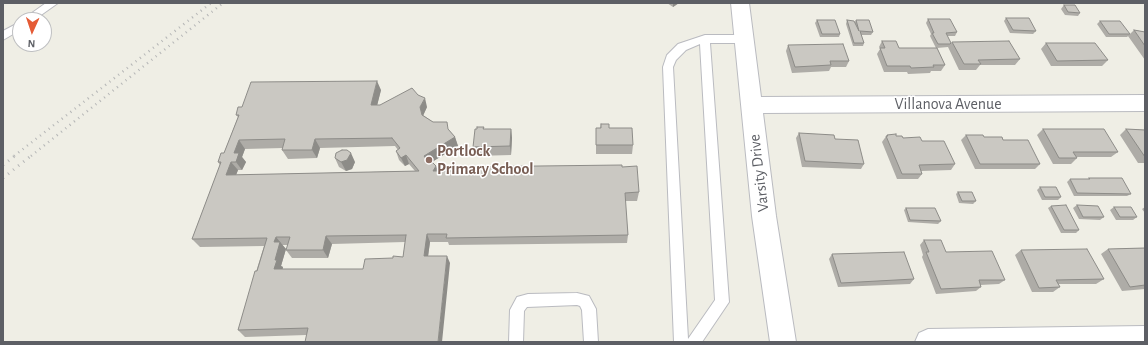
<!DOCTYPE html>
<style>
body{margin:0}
#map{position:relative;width:1148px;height:345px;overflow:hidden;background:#efeee5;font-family:"Alegreya Sans",sans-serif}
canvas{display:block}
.frame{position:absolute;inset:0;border:4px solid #5d5f65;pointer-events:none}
.north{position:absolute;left:12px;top:12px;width:40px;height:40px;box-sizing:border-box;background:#fff;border:1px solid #bebfc1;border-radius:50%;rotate:183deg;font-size:11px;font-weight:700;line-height:16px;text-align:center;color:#5d5f65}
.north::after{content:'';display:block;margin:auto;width:14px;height:18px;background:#e55b35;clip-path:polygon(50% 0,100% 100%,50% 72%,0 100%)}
</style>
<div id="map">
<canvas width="1148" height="345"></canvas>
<div class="frame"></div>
<div class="north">N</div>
</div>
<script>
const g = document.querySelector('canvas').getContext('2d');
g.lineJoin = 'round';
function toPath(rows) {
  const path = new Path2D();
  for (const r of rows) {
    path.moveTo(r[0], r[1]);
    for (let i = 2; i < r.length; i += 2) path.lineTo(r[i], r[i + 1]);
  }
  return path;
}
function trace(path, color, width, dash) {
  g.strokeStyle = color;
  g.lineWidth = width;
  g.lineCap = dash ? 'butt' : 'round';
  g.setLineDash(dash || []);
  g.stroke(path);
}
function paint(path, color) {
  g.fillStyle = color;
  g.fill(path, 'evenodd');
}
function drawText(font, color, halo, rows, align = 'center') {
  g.font = font + ' "Alegreya Sans",sans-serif';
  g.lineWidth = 3;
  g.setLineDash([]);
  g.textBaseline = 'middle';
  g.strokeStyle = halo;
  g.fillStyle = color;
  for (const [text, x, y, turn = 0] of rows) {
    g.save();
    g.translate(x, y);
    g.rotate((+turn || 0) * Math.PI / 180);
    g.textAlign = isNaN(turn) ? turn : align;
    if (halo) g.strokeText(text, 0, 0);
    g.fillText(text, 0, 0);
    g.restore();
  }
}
const lane = toPath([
 [46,3,58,3,34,20,22,20,46,3],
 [20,22,20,30,3,40,3,31,20,22],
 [705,35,744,35,748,36,749,39,748,42,744,43,710,43,729,302,702,342,674,342,663,67,667,55,678,44,705,35],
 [700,44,715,300,688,339,673,67,676,60,686,50,700,44],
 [577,293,589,296,596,309,598,342,584,342,582,310,580,306,577,305,527,307,524,311,523,342,509,342,510,310,517,297,528,294,577,293]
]);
const street = toPath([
 [731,3,749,3,761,97,1145,95,1145,111,763,113,776,216,796,342,770,342,752,216,731,3],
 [1145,326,1145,342,915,342,919,333,928,329,1145,326]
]);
trace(lane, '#babbc0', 2);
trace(street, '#babbc0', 2);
paint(lane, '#fff');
paint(street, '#fff');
trace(toPath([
 [14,156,211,3],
 [31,156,223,3]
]), '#b5b6b6', 2.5, [1, 4.5]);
trace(toPath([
 [3,165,16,155],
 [3,178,32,155]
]), '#b5b6b6', 3, [1, 5.5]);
paint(toPath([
 [667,3,679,3,673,7],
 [1064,5,1080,13,1078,16,1065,15,1061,9],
 [1006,18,1036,31,1033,34,1010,33,1004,21],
 [928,19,957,32,955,36,947,36,951,43,952,42,1020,59,1015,65,980,65,976,70,959,70,948,47,937,48,945,65,941,71,931,71,930,73,908,74,907,72,884,72,877,54,880,49,879,47,882,41,899,48,936,48,930,36,931,34,926,23],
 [817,20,840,34,839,37,820,37,815,23],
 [847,20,855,22,856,20,873,32,871,35,861,35,864,43,863,46,853,46,846,24],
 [1100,21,1130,34,1127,37,1106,37,1097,24],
 [1134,30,1145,32,1145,60,1128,36],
 [1046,43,1108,60,1102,66,1051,66,1041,49],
 [788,45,849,61,846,67,831,67,829,71,792,73,786,51],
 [381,90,377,105,427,107,423,115,433,122,449,130,455,137,458,146,432,162,436,166,438,171,454,171,622,167,639,192,637,201,625,201,628,235,627,243,449,245,448,242,430,242,428,256,450,263,306,335,245,337,238,330,264,246,200,247,192,239,220,165,218,162,224,153,238,117,236,115],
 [395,146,398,150,396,151,399,160,405,166,409,164,415,171,236,175,238,170,242,170,246,162,242,157,245,149,283,148,282,150,288,159,317,158,320,148],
 [405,242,403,257,393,258,363,269,283,269,283,267,281,266,286,249,282,245,288,245,286,250,292,258,328,258,332,244],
 [601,124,609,128,633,145,632,154,596,154,596,128,600,128],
 [484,127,484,129,511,129,512,138,511,155,475,156,473,147,477,129],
 [1043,129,1118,152,1111,157,1076,157,1077,158,1071,164,1053,164,1037,135],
 [1126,129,1145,130,1145,163,1138,163,1120,135],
 [799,133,835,139,864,164,861,169,802,167,796,138],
 [887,135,922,141,955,164,951,170,921,171,922,174,918,179,897,179,882,142],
 [966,135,1003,140,1040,164,1035,169,975,169,961,140],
 [335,158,355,162,352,169,346,171,339,167],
 [1089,178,1131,194,1127,196,1074,196,1067,182,1070,179,1088,179],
 [1040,187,1061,197,1058,200,1042,200,1037,190],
 [958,192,976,201,973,204,959,203,956,194],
 [1077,205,1104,217,1100,220,1079,219,1073,208],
 [1051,206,1079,230,1076,233,1061,233,1048,208],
 [1114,207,1137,217,1133,220,1116,220,1110,210],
 [1145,207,1145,213,1142,209],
 [906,208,941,221,938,224,908,222,904,210],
 [924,240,946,252,1005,280,999,284,980,285,981,287,976,291,936,294,922,257,923,255,920,245],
 [1145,248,1145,289,1122,291,1101,254,1108,249],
 [1021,250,1104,279,1096,284,1058,284,1060,287,1053,292,1032,292,1015,255],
 [832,254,914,279,910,284,838,287,829,259]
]), '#aeaca7');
paint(toPath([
 [673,3,679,3,673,7],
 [377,81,381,90,375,114,371,105],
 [425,98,427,107,423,116,425,124,420,107],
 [511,129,512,138,511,155,510,146],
 [455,137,458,146,427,165,424,156],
 [315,139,320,148,317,158,312,150],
 [239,140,245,149,242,157,246,162,242,170,236,162,234,153],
 [351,153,355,162,352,169,346,171,341,162],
 [406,155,409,164,405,166,401,158],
 [231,162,238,170,233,183,226,175],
 [436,166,439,174,433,171],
 [427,234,430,242,427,264,424,256],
 [326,236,332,244,328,258,323,250],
 [276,237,286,249,281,266,283,267,280,276,274,269,274,242],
 [447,256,450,263,442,342,438,342]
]), '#8d8c88');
const building = toPath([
 [1064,5,1075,5,1080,13,1068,12,1064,5],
 [1006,18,1029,18,1036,31,1013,30,1006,18],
 [928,19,950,19,957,32,946,33,951,43,950,44,938,44,932,33,934,33,928,19],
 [817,20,835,20,840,34,822,34,817,20],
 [847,20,854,21,859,31,856,20,869,20,873,32,860,31,864,43,854,43,847,20],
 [1100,21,1120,21,1130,34,1109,34,1100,21],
 [1134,30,1145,32,1145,46,1134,30],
 [882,41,896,41,899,48,937,48,945,65,933,65,934,67,911,68,910,66,887,66,880,48,885,48,882,41],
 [1009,41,1020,59,978,60,981,64,964,64,952,42,1009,41],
 [1046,43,1095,43,1108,60,1057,61,1046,43],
 [843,44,849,61,830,61,831,65,795,67,788,45,843,44],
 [377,81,371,105,380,105,412,88,418,95,425,98,420,107,422,115,433,122,447,122,448,129,455,137,424,156,427,160,429,159,436,166,433,171,454,171,455,167,622,165,622,167,637,166,639,192,625,193,628,235,446,238,447,234,427,234,424,256,447,256,438,342,305,342,308,328,238,330,255,271,257,271,267,238,192,239,221,162,218,162,221,153,224,153,239,115,236,115,238,107,242,107,251,82,377,81],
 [392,138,400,148,396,151,401,158,406,155,419,171,226,175,231,162,236,162,239,153,234,153,239,140,285,139,282,150,312,150,315,139,392,138],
 [406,235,403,257,393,256,393,258,365,259,363,269,274,269,277,260,275,260,280,242,274,242,276,237,290,237,286,250,323,250,326,236,406,235],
 [601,124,609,124,609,128,632,128,633,145,596,145,596,128,601,128,601,124],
 [477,127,484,127,483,129,511,129,510,146,473,147,475,129,477,129,477,127],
 [1043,129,1104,129,1118,152,1073,152,1077,158,1059,158,1043,129],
 [1126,129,1145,130,1145,157,1126,129],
 [799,133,834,135,835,139,858,140,864,164,805,161,799,133],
 [896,134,896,136,902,136,903,138,920,137,922,141,944,141,955,164,919,165,922,174,902,174,886,136,888,136,887,135,896,134],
 [966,135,983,135,984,137,1002,137,1003,140,1028,140,1040,164,980,164,966,135],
 [342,150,347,150,351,153,347,160,341,162,335,158,336,153,342,150],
 [1089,178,1122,178,1131,194,1077,193,1070,179,1090,179,1089,178],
 [1040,187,1056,187,1061,197,1045,197,1040,187],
 [958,192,972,192,976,201,962,201,958,192],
 [1066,205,1079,230,1064,230,1051,206,1066,205],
 [1077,205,1098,206,1104,217,1083,217,1077,205],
 [1114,207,1131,207,1137,217,1120,217,1114,207],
 [906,208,935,208,941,221,910,220,906,208],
 [924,240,941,240,946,252,992,251,1005,280,979,280,981,287,941,289,926,252,929,252,924,240],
 [1145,248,1145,285,1130,287,1108,249,1145,248],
 [1087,249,1104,279,1056,280,1060,287,1039,288,1021,250,1087,249],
 [904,252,914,279,841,283,832,254,904,252]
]);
paint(building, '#cac8c2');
trace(building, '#8d8c88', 1);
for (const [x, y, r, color] of [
 [429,160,4,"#8d6e63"]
]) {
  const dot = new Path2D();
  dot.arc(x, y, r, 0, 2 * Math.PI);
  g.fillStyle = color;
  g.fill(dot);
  trace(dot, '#fff', 1.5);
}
drawText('16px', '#5d5f65', '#fff', [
 ["Villanova Avenue",948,104],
 ["Varsity Drive",759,173,-97]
]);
drawText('bold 16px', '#785e54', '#fff', [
 ["Portlock",437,151],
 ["Primary School",437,169]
], 'left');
</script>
